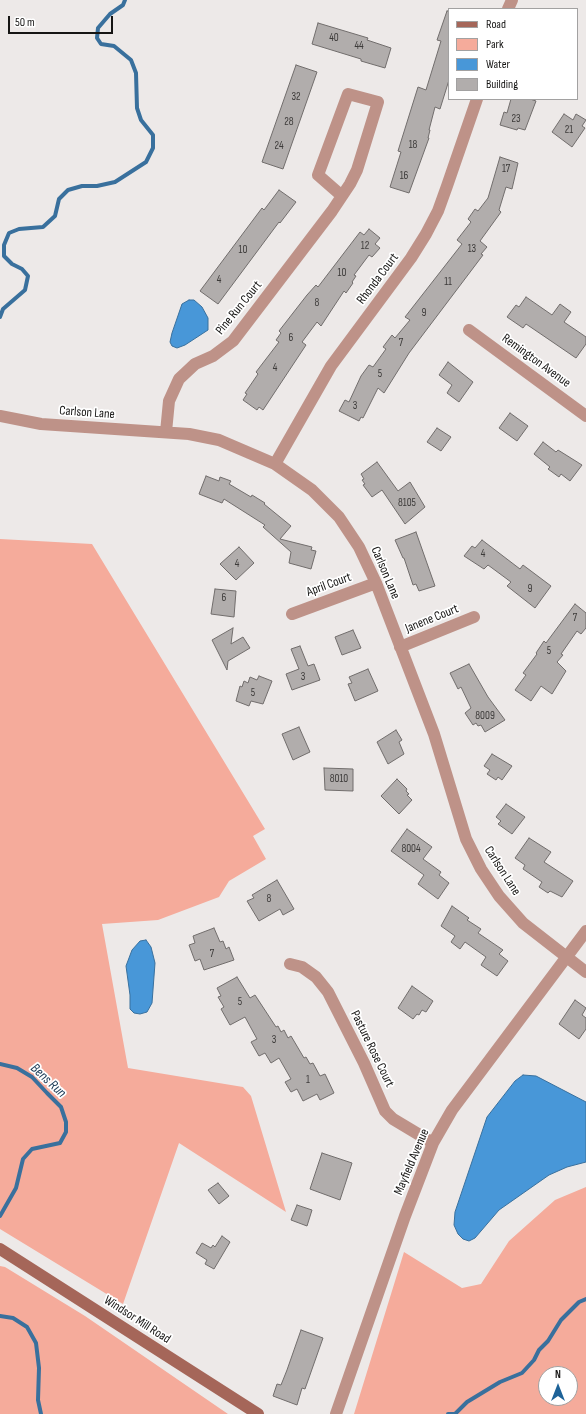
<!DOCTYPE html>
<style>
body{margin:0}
#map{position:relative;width:586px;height:1414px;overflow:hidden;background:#ede9e8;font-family:"Sofia Sans Condensed",sans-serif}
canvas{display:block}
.legend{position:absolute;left:448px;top:8px;width:130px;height:92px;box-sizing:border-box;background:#fff;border:1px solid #a2a1a1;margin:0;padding:5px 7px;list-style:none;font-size:12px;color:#161514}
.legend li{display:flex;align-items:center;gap:8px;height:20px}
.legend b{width:20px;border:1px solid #a2a1a1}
.north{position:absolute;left:538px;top:1366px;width:40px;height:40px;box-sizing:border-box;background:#fff;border:1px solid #a2a1a1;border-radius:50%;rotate:0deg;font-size:11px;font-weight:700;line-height:16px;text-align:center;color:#161514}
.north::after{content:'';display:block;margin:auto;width:14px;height:18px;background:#1e6398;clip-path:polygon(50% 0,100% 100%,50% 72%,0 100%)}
.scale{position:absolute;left:8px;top:16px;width:105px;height:18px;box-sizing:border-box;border:2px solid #161514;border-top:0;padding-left:5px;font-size:12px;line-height:14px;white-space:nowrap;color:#161514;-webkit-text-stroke:3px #fff;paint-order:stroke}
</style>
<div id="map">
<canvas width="586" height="1414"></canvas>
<ul class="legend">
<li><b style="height:5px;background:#a56659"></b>Road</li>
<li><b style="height:11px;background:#f5ab9b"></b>Park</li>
<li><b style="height:11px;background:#4897d8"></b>Water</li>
<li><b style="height:11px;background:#b1adac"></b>Building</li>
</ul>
<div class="north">N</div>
<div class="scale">50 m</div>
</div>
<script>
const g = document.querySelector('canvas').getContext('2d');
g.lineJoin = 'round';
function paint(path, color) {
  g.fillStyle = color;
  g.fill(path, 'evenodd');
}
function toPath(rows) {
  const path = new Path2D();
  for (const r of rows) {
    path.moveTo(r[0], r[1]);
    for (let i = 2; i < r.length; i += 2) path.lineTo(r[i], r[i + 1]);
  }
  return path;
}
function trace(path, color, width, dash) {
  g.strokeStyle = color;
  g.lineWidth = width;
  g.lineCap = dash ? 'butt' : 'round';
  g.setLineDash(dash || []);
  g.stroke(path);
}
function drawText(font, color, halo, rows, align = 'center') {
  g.font = font + ' "Sofia Sans Condensed",sans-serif';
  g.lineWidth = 3.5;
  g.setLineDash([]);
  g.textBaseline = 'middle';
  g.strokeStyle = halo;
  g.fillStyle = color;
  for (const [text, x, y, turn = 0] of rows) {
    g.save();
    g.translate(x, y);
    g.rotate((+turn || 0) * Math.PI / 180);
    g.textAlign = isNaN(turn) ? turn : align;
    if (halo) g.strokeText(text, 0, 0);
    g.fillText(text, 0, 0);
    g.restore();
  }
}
paint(toPath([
 [0,539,92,544,265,829,253,836,266,859,229,881,219,897,158,920,102,924,128,1068,243,1087,251,1096,286,1212,179,1143,123,1304,0,1229],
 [586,1187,586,1414,354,1414,404,1252,462,1288,481,1284,509,1241,555,1200],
 [546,1374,570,1374,570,1398,546,1398],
 [0,1266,5,1267,85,1316,228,1414,0,1414]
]), '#f5ab9b');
const water = toPath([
 [189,300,194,300,202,307,208,318,208,330,185,345,177,348,172,346,170,342,172,333,182,304,189,300],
 [146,940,151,947,155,963,152,1003,147,1012,140,1014,134,1013,130,1009,130,995,126,966,132,950,140,941,146,940],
 [523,1075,536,1076,586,1102,586,1162,567,1167,549,1175,499,1210,475,1238,469,1241,463,1239,458,1234,454,1225,455,1212,487,1117,515,1081,523,1075]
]);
paint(water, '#4897d8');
trace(water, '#39709d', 1);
trace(toPath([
 [0,317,3,309,25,290,28,276,22,269,12,264,4,256,4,245,9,233,19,229,43,227,55,216,59,199,68,190,82,186,97,186,115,182,146,162,153,148,153,135,141,120,137,108,136,73,131,60,114,46,101,44,97,38,98,28,110,14,123,5,125,0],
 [0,1064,17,1068,32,1077,47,1093,61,1107,66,1122,66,1132,60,1143,32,1149,23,1159,16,1188,0,1216],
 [0,1316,13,1318,27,1327,36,1343,39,1368,38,1400,41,1414],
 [448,1414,455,1414,467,1402,500,1382,522,1373,534,1360,539,1350,548,1341,561,1320,579,1302,586,1299]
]), '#39709d', 4);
const building = toPath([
 [447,11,449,11,449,80,440,109,435,107,429,130,430,130,428,138,429,138,409,193,390,187,401,152,398,151,418,87,426,90,441,41,437,40,447,11],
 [318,23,368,38,367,40,391,48,385,68,361,61,361,59,312,44,318,23],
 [296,65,317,72,283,169,262,162,296,65],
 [511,99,530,99,536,101,525,130,518,128,517,130,500,125,504,112,507,113,511,99],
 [564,114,573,120,576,114,586,120,582,126,585,128,572,147,552,132,564,114],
 [500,157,518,163,512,189,506,187,499,210,501,212,480,241,487,247,481,254,483,255,409,353,384,393,378,388,363,418,361,417,359,421,339,411,345,400,349,402,361,376,369,365,373,367,386,349,383,347,392,335,395,338,410,320,405,317,462,244,457,240,471,222,468,219,475,209,478,211,488,198,500,157],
 [279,190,296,202,280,223,279,222,218,304,200,291,262,208,264,210,279,190],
 [369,229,380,238,375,244,380,248,372,257,369,255,354,275,356,276,352,282,353,283,346,293,344,291,321,326,317,322,302,342,306,345,263,410,259,407,257,410,243,400,247,394,245,393,258,374,256,372,279,342,276,340,281,333,279,331,307,295,316,285,318,287,360,232,364,235,369,229],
 [526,297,552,315,560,304,571,312,564,322,586,337,586,344,576,358,532,328,526,324,523,328,507,317,516,305,519,307,526,297],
 [448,362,473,382,459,402,447,393,452,385,439,375,448,362],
 [510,413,528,426,517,441,499,428,510,413],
 [437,428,451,437,441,451,427,442,437,428],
 [543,442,556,452,558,450,582,465,570,481,561,474,559,477,548,469,550,467,534,454,543,442],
 [377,462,398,491,410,482,425,507,405,524,382,490,372,497,363,485,365,484,362,480,364,479,361,474,377,462],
 [206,476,219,481,220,477,231,481,229,484,251,497,252,495,265,503,264,504,291,526,280,539,312,547,311,550,316,551,311,569,289,563,291,552,263,527,265,525,224,499,222,503,199,494,206,476],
 [416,532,435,586,419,591,416,584,413,585,404,558,403,558,395,540,416,532],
 [482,540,520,569,523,565,551,586,535,608,507,586,511,582,488,565,484,569,464,556,472,546,475,548,482,540],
 [239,547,254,563,236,580,220,564,239,547],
 [215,589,236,591,234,617,211,614,215,589],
 [575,604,586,613,586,628,581,634,577,631,561,654,563,655,557,662,566,671,552,694,541,686,531,701,515,690,526,675,523,673,537,654,536,653,544,641,546,643,575,604],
 [233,628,231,644,243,637,250,648,228,661,227,670,212,640,233,628],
 [353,630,361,648,342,655,335,637,353,630],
 [300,646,308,666,314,664,320,680,292,690,286,674,299,669,291,649,300,646],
 [469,664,488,697,505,720,485,732,481,725,478,726,476,723,473,725,465,713,471,708,461,687,458,689,450,673,469,664],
 [368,669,378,691,355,701,348,684,352,683,349,677,368,669],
 [259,676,272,681,263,704,251,701,249,706,236,701,240,686,242,687,244,681,248,683,250,677,257,680,259,676],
 [299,727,310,752,293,760,282,734,299,727],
 [396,730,402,740,399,742,404,754,388,764,377,742,396,730],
 [492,754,512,766,502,780,498,777,496,780,487,774,490,770,484,766,492,754],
 [324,768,353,769,353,791,325,790,324,768],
 [397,779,407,789,406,791,409,794,407,795,412,800,399,814,381,796,397,779],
 [506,804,525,817,512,834,498,824,501,821,496,817,506,804],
 [407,829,432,847,423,859,441,872,439,875,449,883,438,899,418,884,424,875,391,851,407,829],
 [529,838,551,852,544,862,573,881,562,897,550,891,548,893,539,887,542,882,523,869,525,865,515,858,529,838],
 [277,880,294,909,283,915,280,909,259,921,247,901,254,898,252,895,277,880],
 [452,906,469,918,467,920,481,929,478,933,503,950,499,954,508,961,497,976,481,965,486,957,465,942,460,949,451,942,455,936,441,926,452,906],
 [214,928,220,942,223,941,226,949,229,947,234,960,204,970,200,959,195,961,189,945,195,943,193,936,214,928],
 [237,977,250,998,255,995,276,1027,278,1026,281,1032,284,1030,288,1038,291,1036,304,1058,306,1057,310,1064,313,1063,320,1076,325,1074,334,1093,320,1100,317,1094,303,1101,297,1089,291,1092,285,1082,291,1079,279,1058,271,1063,265,1053,259,1056,251,1042,257,1039,245,1017,230,1025,221,1009,224,1007,218,997,221,996,217,988,237,977],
 [412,986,433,1001,426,1012,422,1010,419,1015,417,1014,413,1019,398,1008,412,986],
 [575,1000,586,1008,582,1015,586,1018,586,1029,579,1039,559,1024,575,1000],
 [322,1153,352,1163,340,1200,310,1189,322,1153],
 [218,1183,229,1196,219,1204,208,1190,218,1183],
 [297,1205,312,1210,307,1226,291,1220,297,1205],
 [222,1236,230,1242,214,1269,205,1264,207,1260,196,1253,202,1243,211,1248,213,1245,215,1247,222,1236],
 [301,1330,323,1338,305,1389,302,1388,297,1405,273,1396,277,1384,281,1385,287,1370,301,1330]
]);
paint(building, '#b1adac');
trace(building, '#716d6c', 1);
trace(toPath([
 [508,9,512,0],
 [469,330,586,416],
 [0,416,41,424,189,434,219,440,275,464,312,490,339,517,359,547,376,583,434,734,466,839,481,869,499,896,523,923,586,972],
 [166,432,169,401,179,379,195,364,213,356,233,341,332,211,350,184,357,170,378,102,348,94,318,175,342,196],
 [275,464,331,366,411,258,426,234,438,211,447,186,477,99],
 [292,614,376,583],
 [400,647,474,617],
 [290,964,302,967,316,977,328,992,364,1063,385,1111,393,1119,433,1143],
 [336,1414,405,1216,433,1143,452,1110,586,931]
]), '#be9288', 12);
trace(toPath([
 [0,1249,258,1414]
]), '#a56659', 12);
drawText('11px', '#3d3b3a', null, [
 ["40",334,38],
 ["44",359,46],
 ["32",296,97],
 ["23",516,119],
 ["28",289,122],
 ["21",569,130],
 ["18",413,145],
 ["24",279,146],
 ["17",506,169],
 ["16",404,176],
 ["12",365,246],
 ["13",472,249],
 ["10",243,250],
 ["10",342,273],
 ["4",219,280],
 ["11",448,282],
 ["8",317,303],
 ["9",424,313],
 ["6",291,338],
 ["7",401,343],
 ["4",275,368],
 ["5",380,374],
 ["3",355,406],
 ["8105",407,503],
 ["4",483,554],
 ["4",237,564],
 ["9",530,589],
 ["6",224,598],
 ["7",575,618],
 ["5",549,651],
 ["3",303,677],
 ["5",253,693],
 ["8009",485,716],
 ["8010",339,779],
 ["8004",411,849],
 ["8",269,899],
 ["7",212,954],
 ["5",240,1002],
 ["3",274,1040],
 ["1",308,1080]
]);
drawText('13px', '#161514', '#fff', [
 ["Rhonda Court",378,279,-53],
 ["Pine Run Court",239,308,-51],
 ["Remington Avenue",536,361,36],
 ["Carlson Lane",87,413,4],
 ["Carlson Lane",385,573,67],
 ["April Court",329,585,-20],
 ["Janene Court",432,619,-22],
 ["Carlson Lane",502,871,57],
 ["Pasture Rose Court",372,1049,64],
 ["Mayfield Avenue",412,1162,-67],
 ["Windsor Mill Road",137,1320,33]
]);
drawText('italic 14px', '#173753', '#fff', [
 ["Bens Run",48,1081,43]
]);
</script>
